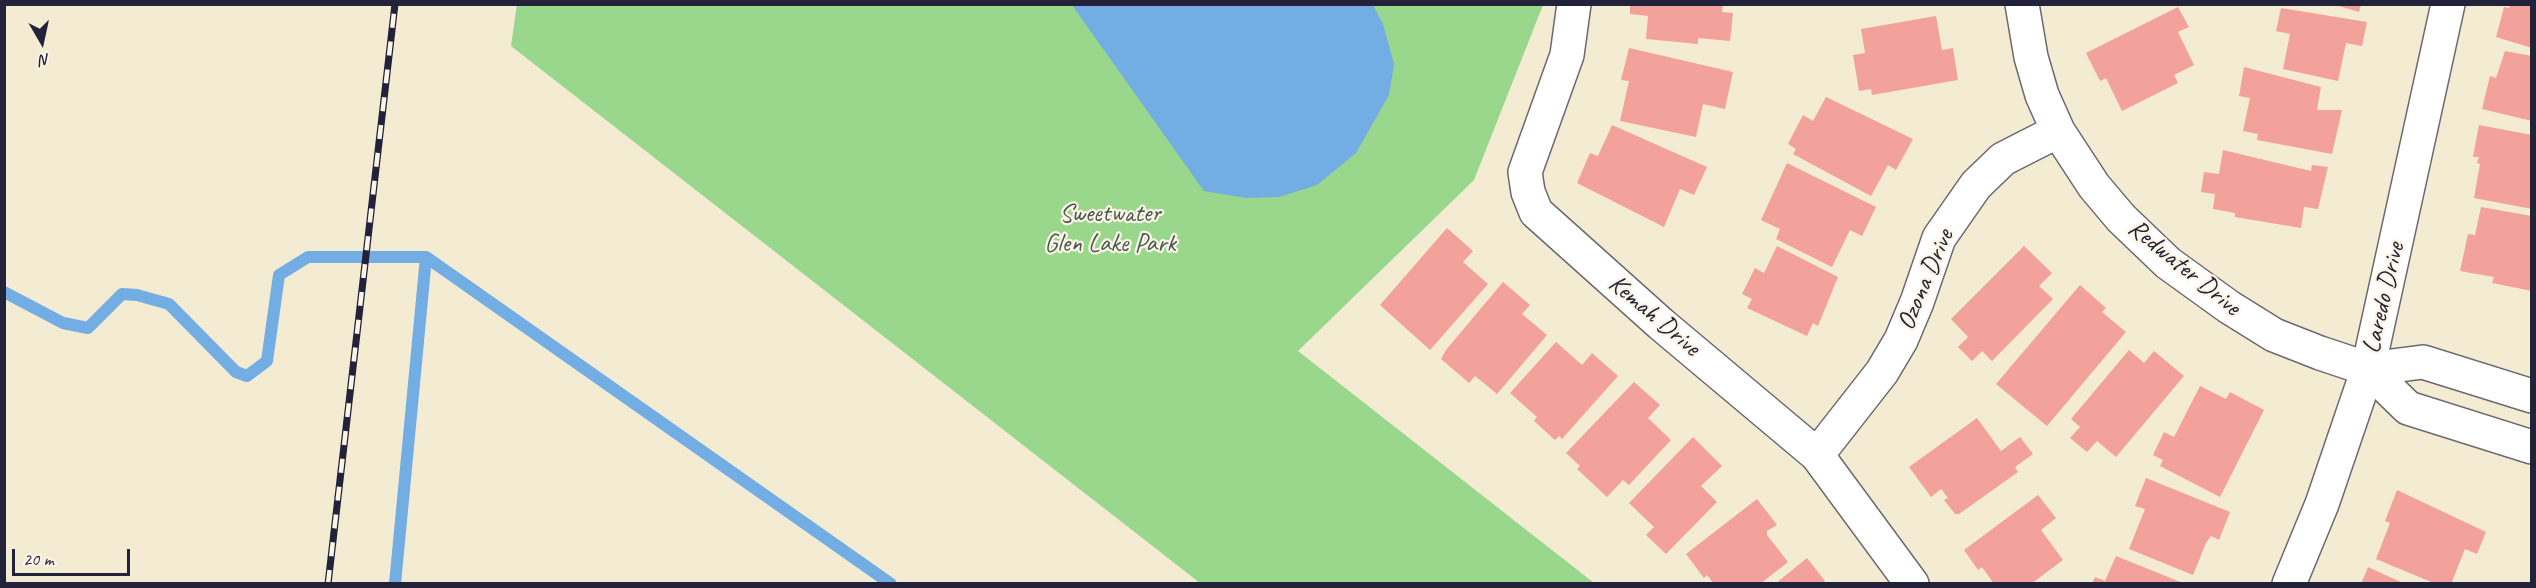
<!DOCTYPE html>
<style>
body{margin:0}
#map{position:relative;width:2536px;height:588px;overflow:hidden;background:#f4ebd3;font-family:Caveat,sans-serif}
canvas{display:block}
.frame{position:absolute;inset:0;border:6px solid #22223b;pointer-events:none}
.north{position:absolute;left:12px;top:12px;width:60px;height:60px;-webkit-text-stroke:4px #fcf5e5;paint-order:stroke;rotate:171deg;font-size:16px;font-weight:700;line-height:24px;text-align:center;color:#22223b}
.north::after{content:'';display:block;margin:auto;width:21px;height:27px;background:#22223b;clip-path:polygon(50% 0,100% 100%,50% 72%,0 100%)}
.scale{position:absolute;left:12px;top:549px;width:118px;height:27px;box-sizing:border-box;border:3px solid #22223b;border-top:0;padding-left:8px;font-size:18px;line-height:21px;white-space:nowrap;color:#22223b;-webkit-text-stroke:4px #fcf5e5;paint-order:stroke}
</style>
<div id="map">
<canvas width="2536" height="588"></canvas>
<div class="frame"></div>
<div class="north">N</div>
<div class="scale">20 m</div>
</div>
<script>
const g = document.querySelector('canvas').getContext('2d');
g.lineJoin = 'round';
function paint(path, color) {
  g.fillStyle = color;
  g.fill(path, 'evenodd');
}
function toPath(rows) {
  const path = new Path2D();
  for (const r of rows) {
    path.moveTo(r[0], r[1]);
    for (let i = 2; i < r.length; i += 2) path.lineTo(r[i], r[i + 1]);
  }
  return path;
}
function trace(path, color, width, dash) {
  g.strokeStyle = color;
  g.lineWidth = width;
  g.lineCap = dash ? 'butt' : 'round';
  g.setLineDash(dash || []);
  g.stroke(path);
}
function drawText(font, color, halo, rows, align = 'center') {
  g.font = font + ' Caveat,sans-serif';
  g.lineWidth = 4.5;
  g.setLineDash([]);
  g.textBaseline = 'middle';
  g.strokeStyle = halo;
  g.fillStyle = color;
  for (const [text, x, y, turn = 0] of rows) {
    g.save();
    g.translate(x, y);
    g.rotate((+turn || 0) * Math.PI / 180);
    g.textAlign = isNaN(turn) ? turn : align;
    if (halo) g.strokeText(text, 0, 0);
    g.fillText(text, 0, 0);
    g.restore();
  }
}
paint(toPath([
 [517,4,1543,5,1474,180,1298,351,1594,583,1200,583,511,46]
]), '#98d78c');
paint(toPath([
 [1072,5,1373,5,1383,24,1394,64,1389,95,1356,153,1317,185,1279,197,1246,198,1204,191]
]), '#72ade3');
trace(toPath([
 [4,292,63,323,88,328,122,294,137,295,169,304,236,372,247,376,267,361,279,275,308,257,426,257,891,584],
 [395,584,426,257]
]), '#72ade3', 12);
paint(toPath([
 [1630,4,1723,4,1722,12,1733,13,1730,41,1698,38,1698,44,1646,39,1648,16,1630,14],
 [2332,4,2361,4,2359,12],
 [2510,4,2532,4,2532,48,2496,37,2504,7,2509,8],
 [2178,7,2189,27,2178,32,2194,65,2174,75,2178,83,2122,111,2106,78,2100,81,2086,53],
 [2281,8,2367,22,2362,46,2346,43,2338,81,2283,69,2290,34,2276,31],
 [1936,16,1942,50,1953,48,1958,80,1872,95,1871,89,1859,91,1853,55,1865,53,1861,29],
 [1629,48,1733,72,1725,109,1703,104,1696,137,1620,121,1629,81,1621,80],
 [2505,51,2532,56,2532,121,2482,109,2490,76,2496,78],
 [2244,67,2321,87,2317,110,2342,110,2332,154,2257,140,2258,134,2243,131,2250,98,2239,96],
 [1826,97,1913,139,1896,170,1888,165,1871,196,1793,154,1796,149,1788,144,1803,115,1813,121],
 [1612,125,1707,167,1694,195,1680,189,1664,227,1577,183,1590,153,1598,156],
 [2479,125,2532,135,2532,209,2474,198,2480,164,2477,163,2479,157,2473,157],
 [2223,150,2311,171,2312,165,2328,167,2318,209,2304,207,2301,228,2235,217,2235,213,2213,209,2215,194,2201,192,2204,172,2219,174],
 [1787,163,1876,207,1862,236,1850,230,1832,267,1776,239,1780,229,1761,220],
 [2481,207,2532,216,2532,291,2492,283,2494,277,2460,271,2468,234,2475,235],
 [1447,228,1473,251,1463,262,1488,284,1430,350,1380,305],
 [1777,246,1838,277,1818,326,1813,323,1807,336,1747,308,1752,299,1742,294,1755,268,1764,273],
 [2024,246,2052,273,2039,286,2053,299,1992,361,1982,351,1972,361,1958,347,1968,337,1951,319],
 [1503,282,1530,305,1522,314,1547,335,1497,394,1475,376,1469,383,1441,359,1446,350],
 [2080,285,2106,308,2102,312,2126,332,2047,426,1996,384],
 [1556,342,1582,365,1592,353,1618,376,1562,439,1559,436,1555,440,1534,421,1537,417,1510,393],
 [2129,350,2144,363,2154,351,2184,376,2116,457,2097,441,2087,452,2070,438,2080,427,2071,419],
 [1634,382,1660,405,1648,418,1671,440,1629,485,1623,480,1607,497,1577,469,1580,466,1566,453],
 [2200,386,2226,399,2230,392,2264,410,2220,497,2160,466,2163,460,2153,455,2164,432,2174,437],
 [1977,418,2001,451,2020,437,2033,454,2015,467,2018,472,1959,514,1955,514,1944,500,1948,498,1941,489,1931,497,1909,467],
 [1693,437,1722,466,1701,486,1717,502,1666,554,1646,535,1654,527,1629,503],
 [2146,478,2230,512,2219,540,2211,536,2206,543,2193,575,2129,549,2145,509,2135,506],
 [2397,490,2486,532,2477,554,2465,549,2451,584,2436,584,2376,559,2390,523,2385,521],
 [2038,495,2056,518,2041,530,2063,560,2031,584,1994,584,1982,567,1978,570,1964,550],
 [1757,499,1777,525,1767,531,1767,535,1788,562,1760,584,1714,584,1707,575,1704,578,1686,554],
 [2116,556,2183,583,2183,584,2092,584,2095,577,2105,581],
 [1807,558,1825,581,1822,584,1775,584],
 [2368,567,2405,584,2361,584]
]), '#f2a29a');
const street = toPath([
 [1574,4,1567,55,1525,172,1528,192,1536,212,1661,324,1817,455,1912,584],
 [2022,4,2031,57,2042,95,2058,131,2094,186,2121,218,2168,263,2229,307,2274,335,2320,353,2368,369,2423,362,2532,396],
 [2368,369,2408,408,2532,447],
 [1817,455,1882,372,1901,340,1917,302,1939,238,1976,185,2003,159,2058,131],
 [2289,584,2322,504,2368,369,2448,4]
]);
trace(street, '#6c6870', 36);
trace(street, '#fff', 33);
const rail = toPath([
 [328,584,395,4]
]);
trace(rail, '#22223b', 7);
trace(rail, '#fcf5e5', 4.5, [14]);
drawText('26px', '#455853', '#fcf5e5', [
 ["Sweetwater",1110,214],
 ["Glen Lake Park",1110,244]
]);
drawText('26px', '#22223b', '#fcf5e5', [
 ["Redwater Drive",2184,268,39],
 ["Ozona Drive",1926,280,-67],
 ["Laredo Drive",2384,298,-77],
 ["Kemah Drive",1654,316,40]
]);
</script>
